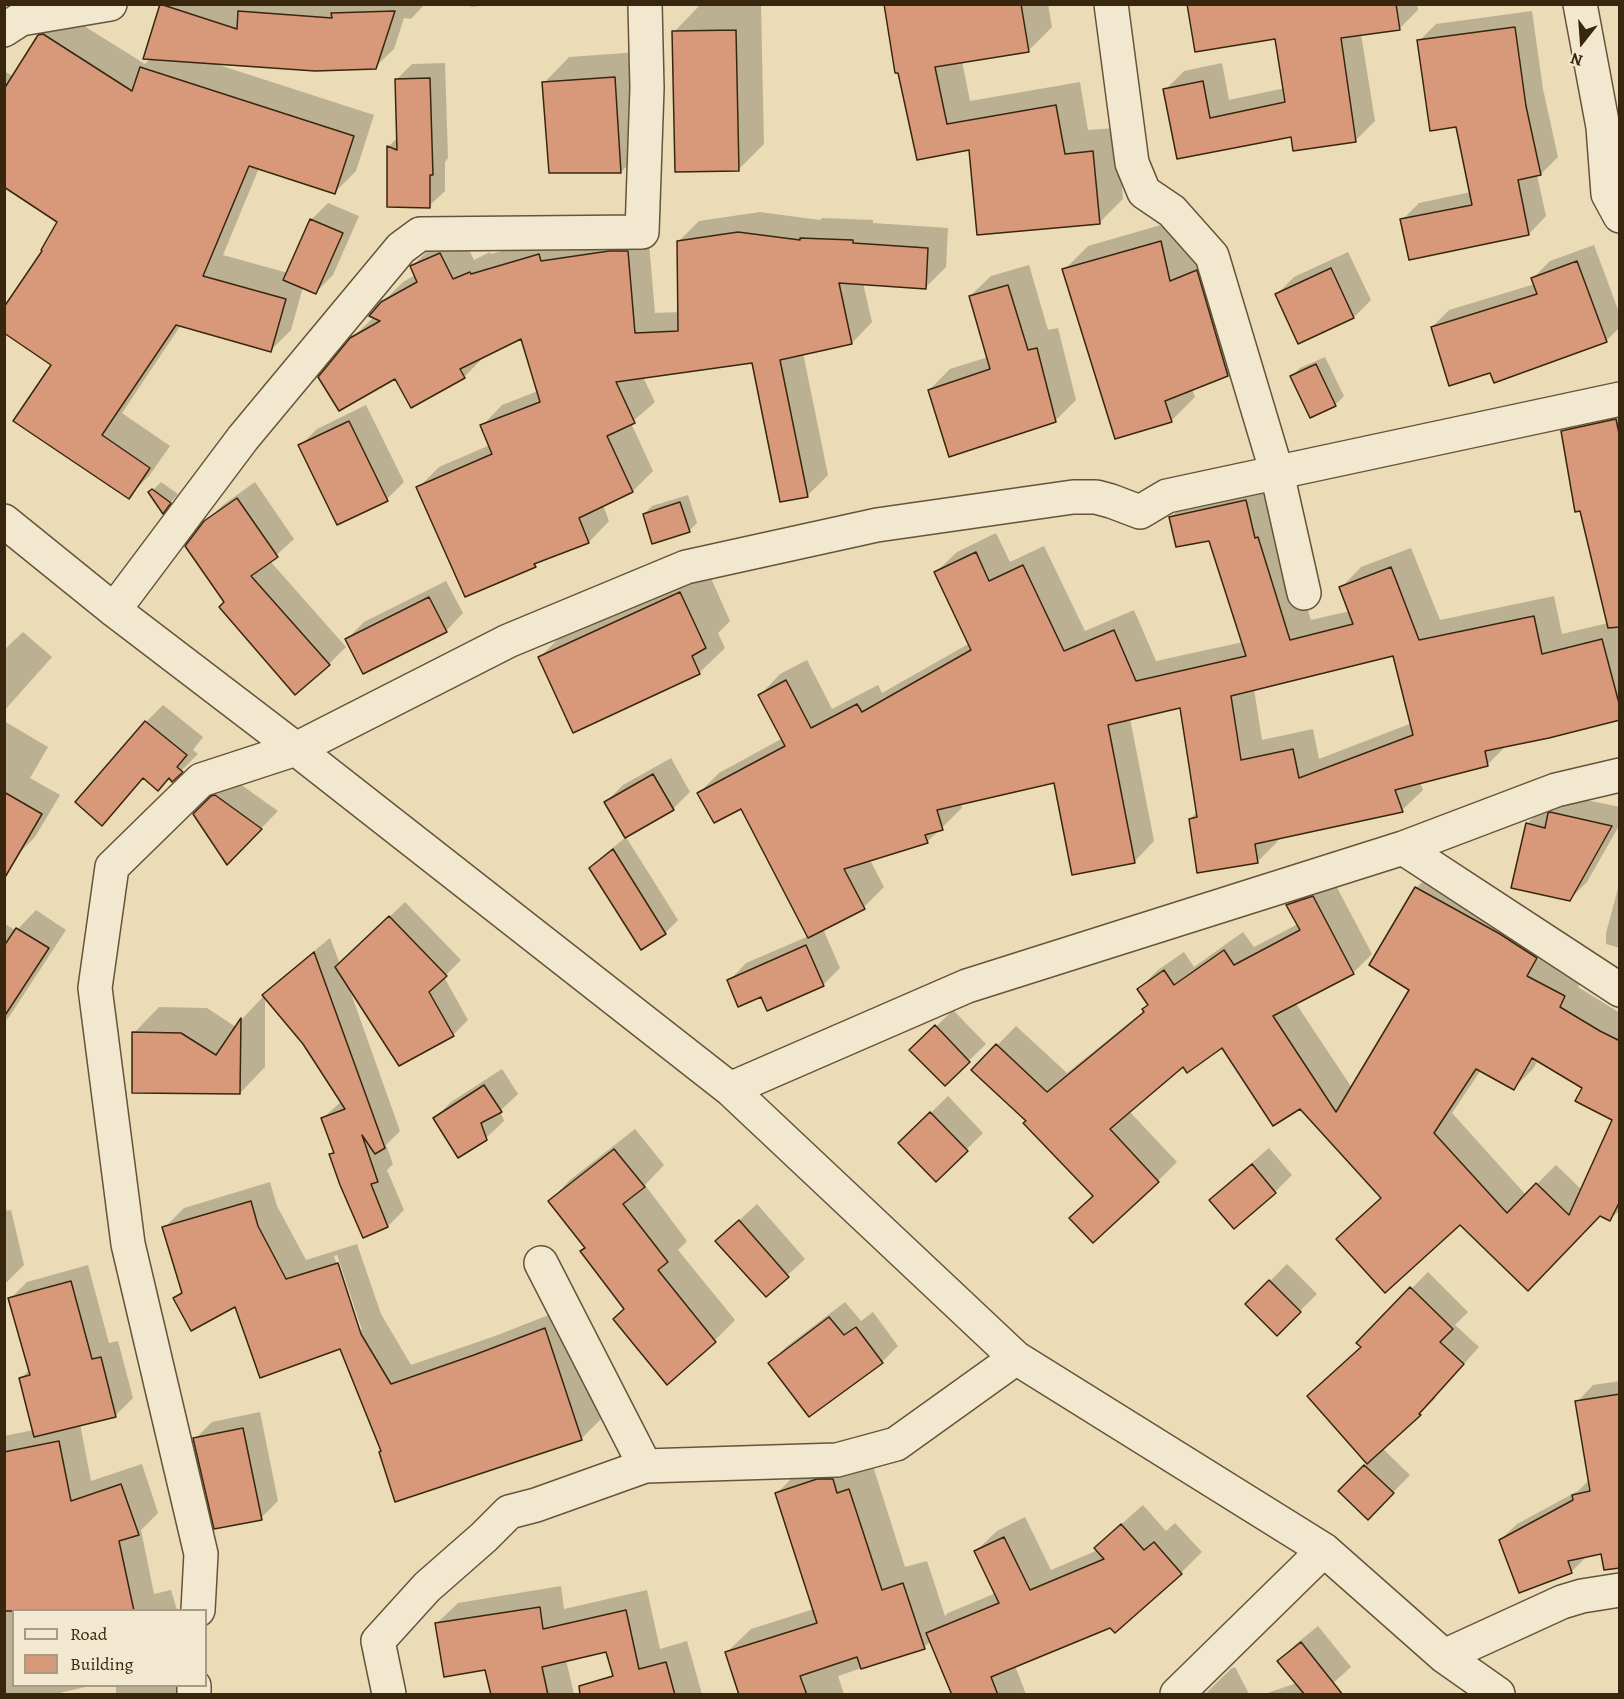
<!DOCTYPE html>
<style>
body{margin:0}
#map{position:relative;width:1624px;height:1699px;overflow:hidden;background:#ebdcb7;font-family:Alegreya,serif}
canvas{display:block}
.frame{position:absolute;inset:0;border:6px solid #38260f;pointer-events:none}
.legend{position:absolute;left:12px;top:1609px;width:195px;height:78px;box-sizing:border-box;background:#f2e8d0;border:2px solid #a89a83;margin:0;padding:8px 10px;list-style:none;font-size:18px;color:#38260f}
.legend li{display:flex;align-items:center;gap:12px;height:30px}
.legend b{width:30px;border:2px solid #a89a83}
.north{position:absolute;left:1552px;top:12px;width:60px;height:60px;-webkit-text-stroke:4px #f2e8d0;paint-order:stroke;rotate:197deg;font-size:16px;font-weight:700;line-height:24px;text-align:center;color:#38260f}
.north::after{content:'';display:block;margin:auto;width:21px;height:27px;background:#38260f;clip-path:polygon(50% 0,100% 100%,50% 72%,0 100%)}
</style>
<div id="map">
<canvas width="1624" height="1699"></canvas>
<div class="frame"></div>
<ul class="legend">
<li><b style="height:8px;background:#f2e8d0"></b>Road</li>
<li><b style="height:16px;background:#d8997a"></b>Building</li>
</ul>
<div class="north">N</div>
</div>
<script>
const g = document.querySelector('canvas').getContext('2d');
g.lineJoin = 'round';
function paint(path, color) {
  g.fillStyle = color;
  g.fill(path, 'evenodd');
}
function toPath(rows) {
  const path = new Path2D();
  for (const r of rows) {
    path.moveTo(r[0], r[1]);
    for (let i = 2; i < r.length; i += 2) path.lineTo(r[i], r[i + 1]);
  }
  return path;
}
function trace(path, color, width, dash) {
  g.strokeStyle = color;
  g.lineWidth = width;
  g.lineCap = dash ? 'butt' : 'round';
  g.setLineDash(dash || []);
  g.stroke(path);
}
paint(toPath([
 [162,4,240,6,240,4,425,4,411,19,404,18,394,49,375,67,216,64,374,115,356,171,335,192,259,168,223,255,288,273,311,220,328,203,359,216,333,275,316,292,303,287,291,330,270,351,181,325,122,413,170,446,149,476,128,497,54,364,44,250,59,221,4,185,4,71,14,77,39,36,61,15,65,14,145,64,151,58,145,57],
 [470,4,497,4,471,7],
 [888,4,1048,4,1052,27,1028,51,962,61,970,101,1080,82,1088,130,1117,128,1123,199,1099,223,970,148,919,158,899,71],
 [1188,4,1417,4,1418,10,1399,29,1361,34,1375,121,1356,140,1294,150,1292,135,1178,158,1165,90,1184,71,1222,63,1229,100,1285,88,1277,37],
 [761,5,764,144,738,170,674,32,699,6],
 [1532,11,1543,89,1558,157,1541,174,1537,175,1546,216,1529,234,1402,220,1419,203,1471,192,1457,125,1419,41,1436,24],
 [640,52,647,146,622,171,551,172,544,83,569,57],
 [445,63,448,158,445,162,445,191,429,206,388,147,398,137,396,80,412,64],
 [760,212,820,220,822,218,873,220,873,223,948,228,946,267,926,287,863,283,872,322,852,343,803,353,828,475,808,495,753,361,643,377,655,402,631,423,653,471,633,491,603,505,609,521,589,542,539,561,535,565,418,488,439,467,490,445,482,426,502,405,538,391,522,337,484,357,464,377,395,377,351,339,374,317,382,303,403,282,415,275,412,266,433,246,461,233,474,260,490,252,491,254,559,235,648,231,655,313,680,312,678,242,699,221],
 [1185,218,1252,351,1227,375,1192,389,1195,397,1171,421,1064,270,1088,246],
 [1594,245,1620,315,1620,327,1606,341,1491,371,1432,327,1449,310,1535,284,1533,278,1550,261],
 [1348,252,1371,300,1354,317,1299,342,1277,294,1294,277],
 [1029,265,1048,330,1058,328,1076,400,1055,421,929,390,950,369,988,357,970,296,991,276],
 [1325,357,1344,396,1335,405,1311,416,1292,376,1300,368],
 [1620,403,1620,719,1507,745,1488,764,1420,782,1423,790,1402,810,1277,837,1278,841,1257,862,1190,819,1197,812,1181,706,1130,718,1154,841,1134,862,1055,782,961,803,962,808,927,842,870,860,884,887,864,907,823,929,840,968,823,985,762,995,729,981,746,963,809,936,741,807,699,793,719,773,783,738,760,695,780,674,807,660,832,709,878,685,882,693,970,643,936,572,957,552,996,533,1010,562,1044,546,1085,631,1134,610,1156,661,1243,642,1210,539,1171,517,1191,497,1267,480,1311,620,1350,611,1341,588,1361,567,1411,548,1440,620,1554,596,1562,634,1608,623,1563,431,1583,411],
 [1394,654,1412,723,1319,759,1313,729,1262,740,1254,689],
 [366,405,404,482,387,499,300,446,317,429],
 [161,482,178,494,163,511,150,493],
 [255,482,294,539,270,561,346,647,329,664,226,602,205,522,223,505],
 [688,495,697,523,689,531,644,514,652,506],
 [706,567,730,621,718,633,725,648,699,673,540,657,566,631],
 [446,581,463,613,446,631,347,639,364,622],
 [23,632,52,657,4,711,4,650],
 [163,705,203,737,193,750,198,754,172,780,170,777,144,777,102,824,146,722],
 [4,721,48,747,30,778,60,795,35,837,17,855,4,848],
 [671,758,690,792,673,809,606,802,623,785],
 [233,779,278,811,244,846,195,814,230,780],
 [1567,796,1620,807,1620,824,1587,882,1569,900,1527,824,1544,807,1554,809],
 [626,837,678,920,665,933,642,948,591,868,604,855],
 [1436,869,1583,977,1578,987,1620,1013,1620,1210,1610,1219,1600,1215,1460,1223,1382,1197,1301,1107,1222,1046,1183,1065,1129,1111,1177,1162,1158,1181,1094,1195,1028,1121,973,1070,1016,1026,1067,1073,1145,1010,1149,1004,1139,989,1158,970,1184,952,1194,967,1243,932,1254,947,1298,924,1288,906,1307,887,1332,878,1372,954,1353,973,1295,1002,1352,1088,1412,989,1416,888],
 [1538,1060,1584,1087,1614,1119,1582,1190,1556,1165,1526,1195,1452,1113,1481,1070,1514,1088,1533,1069],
 [1620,881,1620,948,1606,944,1606,933],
 [405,902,461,960,444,977,468,1020,453,1035,348,985,400,1131,386,1145,393,1164,387,1170,404,1210,388,1226,331,1155,335,1151,323,1118,342,1101,304,1043,265,997,265,1067,240,1093,134,1033,159,1007,207,1008,236,1027,242,1019,280,979,330,938,340,964],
 [36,910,66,930,9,1017,4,1022,4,923,16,931],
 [953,1010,986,1044,945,1084,912,1050],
 [502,1069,518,1094,500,1111,504,1121,486,1138,459,1156,434,1119,451,1102],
 [948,1096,983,1133,936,1180,900,1143],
 [635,1129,664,1165,645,1185,687,1241,678,1250,735,1320,715,1340,625,1308,587,1247,550,1201,570,1180],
 [1269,1148,1292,1175,1275,1192,1234,1227,1211,1200,1228,1183],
 [270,1182,277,1206,306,1260,357,1244,381,1314,411,1365,495,1336,564,1309,601,1419,581,1439,382,1450,341,1347,235,1305,175,1298,183,1290,164,1228,184,1208],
 [337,1255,362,1330,359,1330,334,1256],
 [4,1202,7,1211,11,1210,24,1265,7,1282,4,1282],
 [757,1204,805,1259,766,1295,717,1241],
 [1287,1264,1317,1294,1277,1334,1247,1304],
 [88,1265,109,1343,118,1341,133,1398,116,1415,80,1424,91,1481,142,1464,158,1513,141,1530,154,1594,171,1590,177,1610,14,1610,14,1686,90,1686,55,1694,4,1694,4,1436,34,1430,21,1378,30,1369,10,1299,27,1282],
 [1428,1272,1468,1312,1455,1325,1479,1347,1434,1397,1436,1398,1382,1448,1410,1475,1368,1518,1340,1491,1368,1463,1309,1396,1362,1346,1358,1343],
 [845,1302,861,1321,873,1312,898,1346,882,1362,809,1415,770,1363,786,1347],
 [1620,1381,1620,1549,1587,1556,1571,1572,1500,1540,1517,1524,1578,1491,1590,1479,1577,1402,1593,1385],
 [260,1412,278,1501,261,1518,195,1439,212,1422],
 [873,1466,905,1567,927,1561,945,1616,948,1613,996,1593,976,1551,997,1531,1025,1517,1051,1570,1098,1550,1117,1528,1143,1505,1166,1531,1175,1523,1202,1552,1181,1573,1111,1626,1015,1666,1026,1694,950,1694,952,1692,931,1641,924,1647,838,1676,844,1694,741,1694,727,1652,751,1629,814,1609,776,1494,800,1470],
 [561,1586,564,1609,647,1590,660,1649,687,1641,702,1694,619,1694,607,1650,566,1660,574,1694,492,1694,486,1669,436,1624,458,1603],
 [1318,1626,1351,1667,1321,1694,1264,1694,1297,1683,1279,1661,1296,1644],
 [1235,1667,1249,1694,1205,1694,1232,1668],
 [116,1686,181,1686,181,1694,116,1694]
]), '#0003');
const building = toPath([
 [160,4,237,29,238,11,332,18,331,13,395,11,376,69,315,71,143,59,160,4],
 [884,4,1021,4,1029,52,935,67,947,124,1056,105,1065,154,1093,151,1100,224,977,235,969,150,917,160,898,73,895,73,884,4],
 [1187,4,1396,4,1400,30,1341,38,1356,142,1293,151,1291,137,1177,159,1163,89,1203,81,1210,118,1285,102,1275,39,1195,52,1187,4],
 [1515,27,1526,106,1541,175,1518,180,1529,235,1409,260,1400,219,1472,205,1456,127,1430,131,1417,40,1515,27],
 [736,30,739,171,675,172,672,31,736,30],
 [43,34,132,91,140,67,354,136,335,194,249,166,203,276,286,299,271,352,176,325,102,435,150,468,129,499,13,421,51,365,4,333,4,307,42,251,41,250,57,222,4,187,4,89,38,35,43,34],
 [615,77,621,173,549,173,542,82,615,77],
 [430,78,433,175,430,175,430,208,387,207,387,146,397,150,395,79,430,78],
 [310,219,343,233,316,294,283,280,310,219],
 [738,232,800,240,800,238,853,240,853,243,928,248,926,289,839,283,852,344,780,360,808,497,780,502,752,363,616,382,635,423,607,436,633,492,579,518,589,543,534,564,536,567,465,597,416,487,492,454,480,425,540,402,521,339,460,369,465,378,411,408,395,379,339,411,318,377,350,338,380,321,369,316,381,302,417,282,410,266,440,253,453,279,470,272,471,274,539,254,541,261,609,251,628,251,635,333,678,331,677,241,738,232],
 [1161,241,1170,281,1197,270,1228,376,1165,401,1172,422,1115,439,1062,269,1161,241],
 [1577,261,1607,342,1494,383,1490,373,1449,386,1431,327,1537,294,1531,278,1577,261],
 [1331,268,1354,318,1298,344,1275,294,1331,268],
 [1008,285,1028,350,1037,348,1056,422,949,457,928,390,990,369,969,296,1008,285],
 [1316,364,1336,406,1310,418,1290,376,1316,364],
 [1616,419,1620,438,1620,627,1608,628,1580,511,1575,512,1561,431,1616,419],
 [349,421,388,501,337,525,298,445,349,421],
 [152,489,171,503,163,514,148,492,152,489],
 [237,498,278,557,251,576,330,665,295,695,219,607,224,602,185,546,204,521,237,498],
 [1246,500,1255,538,1258,537,1290,640,1353,624,1339,587,1391,567,1419,640,1534,616,1542,654,1602,639,1620,707,1620,720,1549,738,1485,751,1488,766,1395,790,1403,812,1255,844,1258,863,1197,873,1189,819,1197,817,1180,708,1108,725,1135,863,1072,875,1054,783,937,810,943,830,925,835,928,843,844,869,865,909,808,938,741,809,714,823,697,793,785,746,758,695,786,680,811,728,857,704,862,712,971,650,934,572,976,552,989,581,1023,565,1064,651,1114,630,1136,681,1246,656,1209,541,1176,547,1169,517,1246,500],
 [1393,656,1413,735,1299,778,1293,749,1241,760,1231,696,1393,656],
 [680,502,690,532,652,544,643,514,680,502],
 [680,592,706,648,692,656,700,674,573,733,538,657,680,592],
 [429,597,447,632,363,674,345,639,429,597],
 [145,721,187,755,177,767,183,772,172,782,169,778,158,791,143,778,102,826,75,802,145,721],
 [653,774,674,810,625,838,604,802,653,774],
 [4,792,42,814,4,879,4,792],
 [215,795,262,829,227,865,193,814,211,796,215,795],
 [1550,812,1612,826,1570,901,1511,888,1526,823,1545,828,1548,813,1550,812],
 [613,849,666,934,641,950,589,868,613,849],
 [1415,887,1500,934,1537,958,1527,976,1565,996,1560,1007,1600,1031,1620,1041,1620,1201,1610,1221,1600,1216,1528,1291,1460,1225,1385,1293,1336,1239,1381,1198,1300,1109,1273,1126,1222,1048,1187,1073,1183,1067,1110,1129,1159,1182,1093,1243,1069,1218,1093,1196,1023,1123,1026,1121,971,1070,996,1044,1047,1092,1144,1012,1142,1009,1148,1005,1137,989,1164,970,1174,985,1224,950,1234,965,1300,930,1286,905,1313,896,1354,974,1273,1016,1336,1112,1409,990,1369,965,1415,887],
 [1532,1058,1582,1088,1575,1101,1612,1120,1569,1215,1536,1183,1507,1213,1434,1133,1476,1069,1514,1090,1532,1058],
 [389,916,447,976,429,992,454,1036,399,1066,335,967,389,916],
 [16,928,49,948,4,1017,4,946,16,928],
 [806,945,824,986,767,1011,761,997,738,1007,727,980,806,945],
 [314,952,385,1148,375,1154,362,1135,378,1182,371,1184,388,1227,363,1238,340,1185,329,1154,334,1153,321,1118,345,1109,303,1044,262,995,314,952],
 [241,1018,240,1094,132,1093,132,1032,181,1033,216,1055,241,1018],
 [935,1025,970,1062,945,1086,909,1050,935,1025],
 [484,1085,502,1112,481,1123,487,1140,458,1158,433,1118,484,1085],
 [930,1112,968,1151,936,1182,898,1143,930,1112],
 [614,1149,645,1187,623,1204,668,1262,658,1270,716,1342,667,1385,613,1319,624,1309,580,1251,585,1248,548,1201,614,1149],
 [1252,1164,1276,1193,1234,1229,1209,1200,1252,1164],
 [251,1201,258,1226,286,1279,338,1263,361,1334,391,1384,474,1355,545,1328,582,1440,395,1502,379,1452,381,1451,340,1349,260,1378,235,1307,191,1331,173,1298,182,1293,162,1227,251,1201],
 [739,1220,789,1277,766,1297,715,1241,739,1220],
 [1269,1280,1301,1312,1277,1336,1245,1304,1269,1280],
 [71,1281,92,1359,101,1357,116,1417,34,1437,19,1378,30,1375,8,1298,71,1281],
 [1410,1287,1453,1329,1440,1342,1464,1364,1419,1414,1421,1415,1367,1464,1307,1396,1361,1347,1356,1343,1410,1287],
 [829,1317,844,1335,856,1327,883,1363,809,1417,768,1363,829,1317],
 [1620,1394,1620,1568,1604,1570,1601,1554,1568,1561,1572,1573,1519,1593,1499,1540,1573,1500,1572,1495,1590,1491,1575,1401,1620,1394],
 [243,1428,262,1520,214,1529,193,1438,243,1428],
 [59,1441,71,1501,121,1484,139,1535,119,1541,134,1611,4,1611,4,1452,59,1441],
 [1364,1465,1394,1493,1368,1520,1338,1491,1364,1465],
 [817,1479,833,1479,837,1493,849,1489,882,1590,903,1583,925,1649,861,1669,857,1657,800,1676,807,1695,739,1695,725,1652,817,1623,775,1493,817,1479],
 [1121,1524,1144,1550,1154,1542,1182,1574,1115,1633,1110,1628,991,1677,998,1695,952,1695,926,1633,999,1603,974,1551,1004,1537,1030,1590,1104,1559,1094,1548,1121,1524],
 [540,1607,543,1629,626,1610,639,1669,666,1662,675,1695,580,1695,579,1686,613,1676,606,1652,542,1667,548,1695,491,1695,485,1670,444,1677,435,1623,540,1607],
 [1301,1642,1343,1695,1305,1695,1277,1661,1301,1642]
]);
paint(building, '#d8997a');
trace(building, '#38260f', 1.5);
const street = toPath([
 [1111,4,1132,163,1144,192,1172,211,1212,256,1277,473,1304,593],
 [1580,4,1603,127,1608,194,1620,216],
 [4,30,21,19,110,4],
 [4,521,114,610,296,749,730,1089,1016,1358,1324,1550,1444,1656,1498,1694],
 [114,610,243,438,401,248,420,234,642,232,647,88,645,4],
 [1403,848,1620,990],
 [730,1089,967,986,1403,848,1556,790,1620,775],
 [541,1263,645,1466,837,1460,896,1444,1016,1358],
 [198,1610,201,1554,128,1244,95,988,112,867,201,780,296,749,508,641,686,567,877,525,1073,497,1096,497,1111,501,1140,512,1167,496,1620,399],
 [1444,1656,1562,1602,1582,1596,1620,1590],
 [194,1694,194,1686],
 [389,1694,378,1641,427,1587,484,1537,509,1512,536,1505,645,1466],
 [1177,1694,1324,1550]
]);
trace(street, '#655439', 36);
trace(street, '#f2e8d0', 33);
</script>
